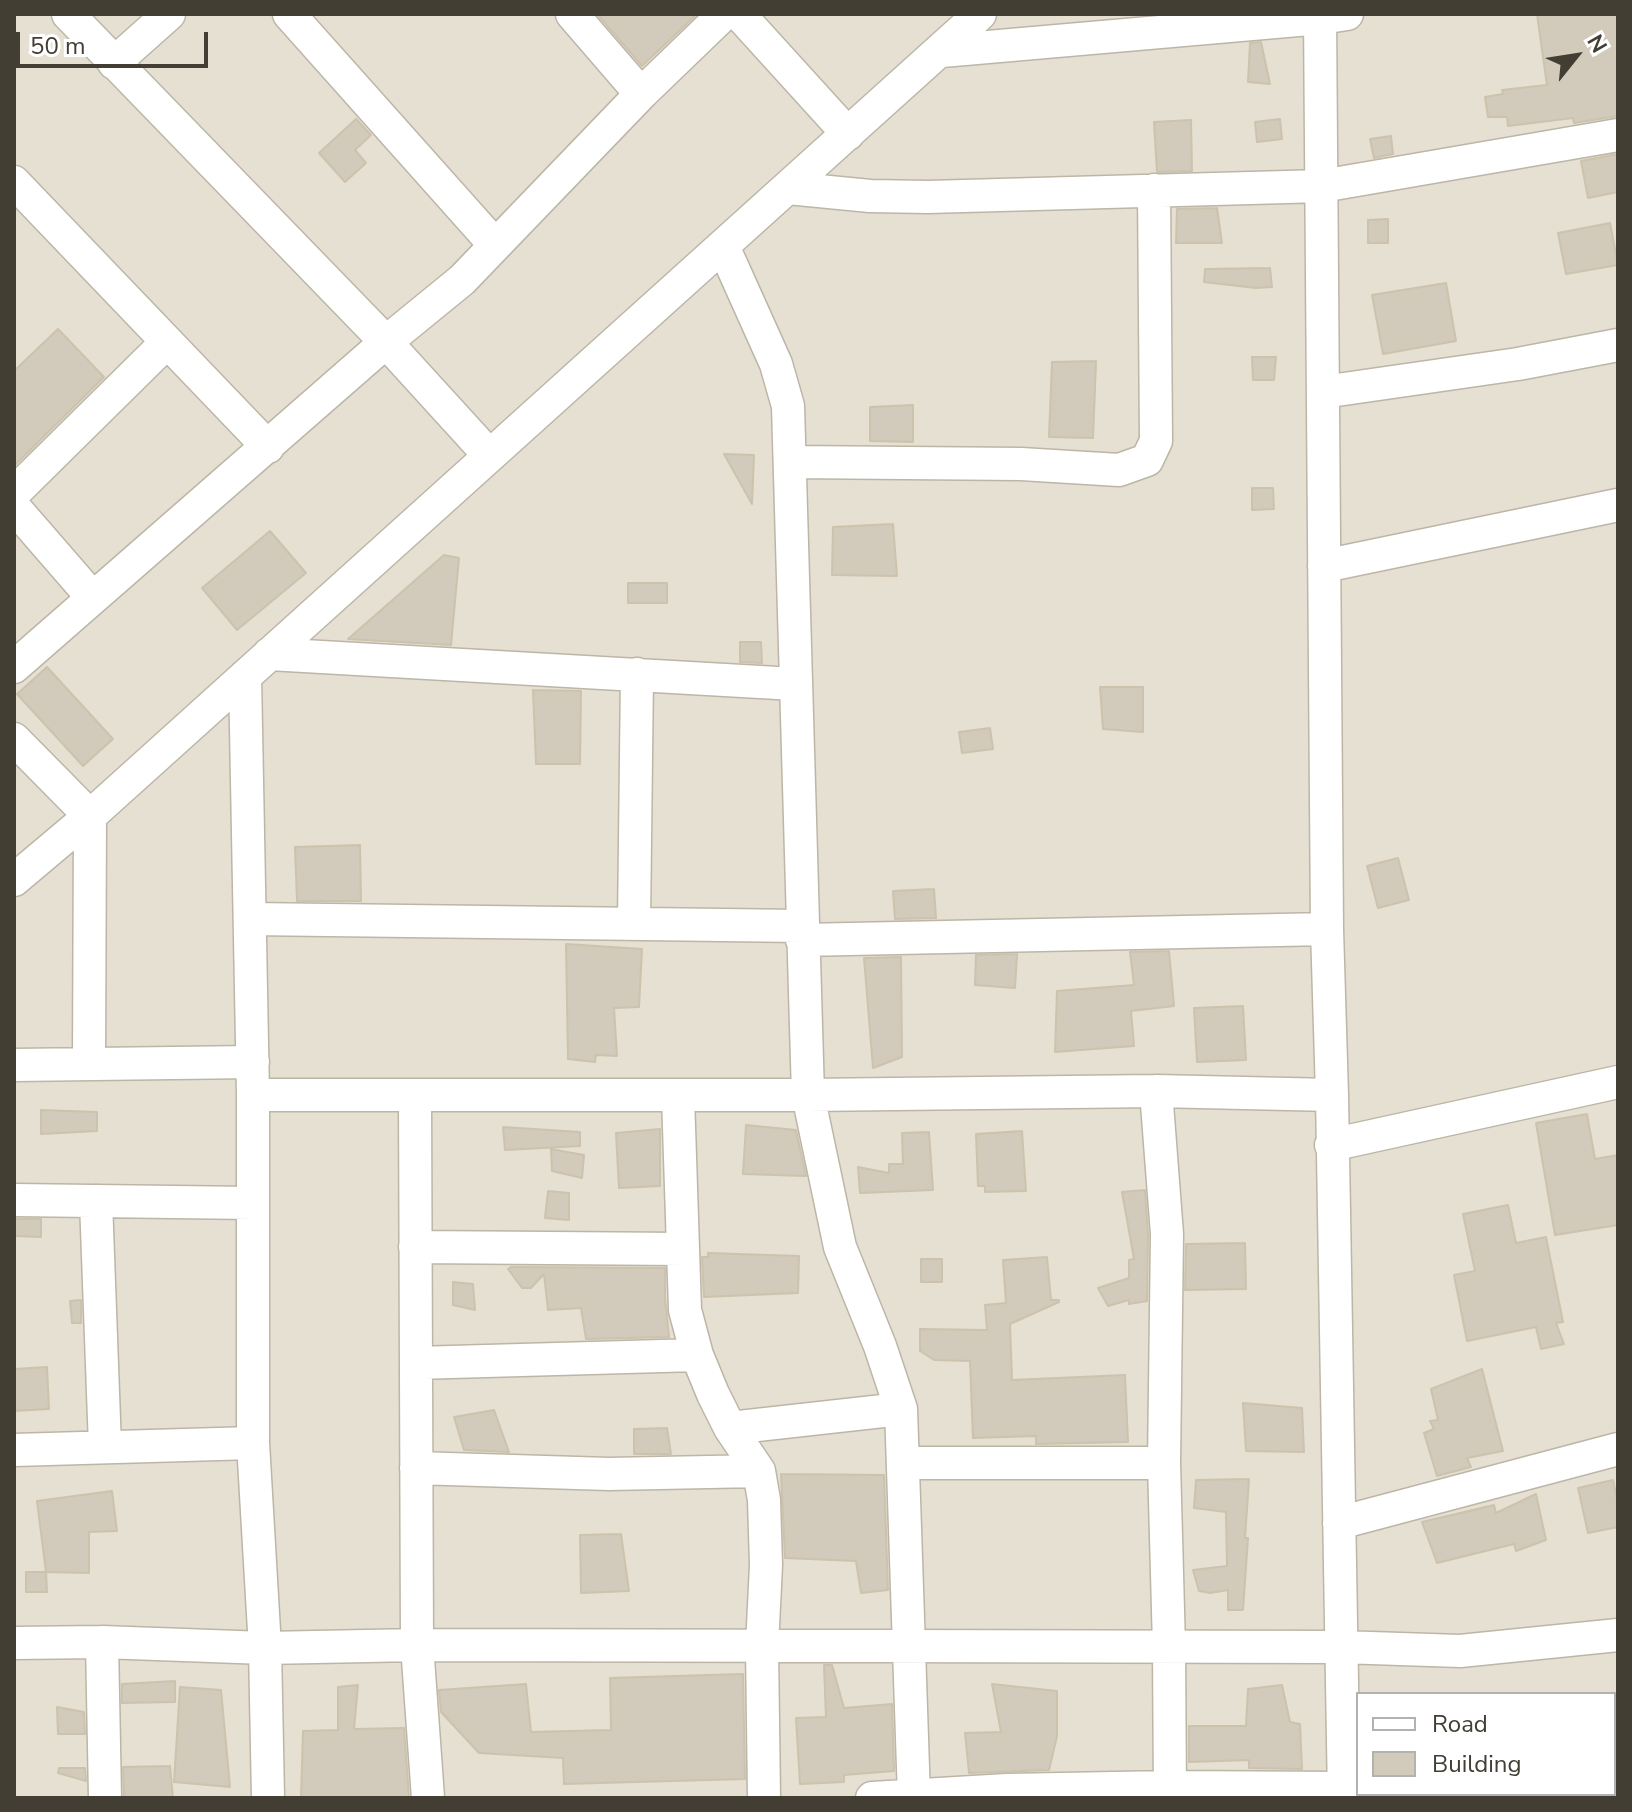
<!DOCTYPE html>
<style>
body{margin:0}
#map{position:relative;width:1632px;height:1812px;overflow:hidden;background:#f1eee4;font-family:"Nunito Sans",sans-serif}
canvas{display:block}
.frame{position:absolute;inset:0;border:16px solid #433e34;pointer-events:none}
.legend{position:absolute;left:1356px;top:1692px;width:260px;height:104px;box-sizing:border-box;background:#fff;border:2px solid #b4b2ae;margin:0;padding:10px 14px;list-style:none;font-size:24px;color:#433e34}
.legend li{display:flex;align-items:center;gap:16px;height:40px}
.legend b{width:40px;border:2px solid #b4b2ae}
.north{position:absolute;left:1536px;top:16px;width:80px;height:80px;-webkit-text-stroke:6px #fff;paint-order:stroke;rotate:60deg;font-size:22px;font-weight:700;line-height:32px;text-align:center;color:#433e34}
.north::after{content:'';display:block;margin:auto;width:28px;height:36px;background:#433e34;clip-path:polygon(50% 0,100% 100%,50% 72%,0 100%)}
.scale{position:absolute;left:16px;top:32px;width:192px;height:36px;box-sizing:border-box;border:4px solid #433e34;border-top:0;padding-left:10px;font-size:24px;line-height:28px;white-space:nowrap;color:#433e34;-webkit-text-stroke:6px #fff;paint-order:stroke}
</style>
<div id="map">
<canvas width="1632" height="1812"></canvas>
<div class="frame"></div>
<ul class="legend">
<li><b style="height:10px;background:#fff"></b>Road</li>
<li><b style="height:22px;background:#d2caba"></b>Building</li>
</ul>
<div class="north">N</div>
<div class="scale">50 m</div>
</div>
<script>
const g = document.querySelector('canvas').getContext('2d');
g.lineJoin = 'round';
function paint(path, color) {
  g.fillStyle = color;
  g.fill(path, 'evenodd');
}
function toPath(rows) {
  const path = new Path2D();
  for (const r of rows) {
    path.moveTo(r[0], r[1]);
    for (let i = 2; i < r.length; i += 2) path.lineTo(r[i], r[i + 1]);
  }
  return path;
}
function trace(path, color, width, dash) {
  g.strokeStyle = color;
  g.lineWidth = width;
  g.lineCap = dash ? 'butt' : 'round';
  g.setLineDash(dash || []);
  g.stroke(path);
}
paint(toPath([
 [14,14,1618,14,1618,1798,14,1798],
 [1358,1694,1614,1694,1614,1794,1358,1794]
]), '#e5e0d2');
const building = toPath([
 [597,14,697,14,642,66,597,14],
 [1537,14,1618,14,1618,116,1574,123,1573,118,1508,126,1507,117,1488,117,1485,97,1503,94,1502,90,1547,85,1537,14],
 [1261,42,1270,84,1248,82,1250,43,1261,42],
 [356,119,371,135,355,150,366,163,345,182,319,153,356,119],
 [1280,119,1282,139,1257,142,1255,122,1280,119],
 [1191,120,1192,171,1157,172,1154,122,1191,120],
 [1391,136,1393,154,1374,158,1370,139,1391,136],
 [1618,154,1618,192,1588,198,1581,161,1618,154],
 [1217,208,1222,243,1176,243,1177,209,1217,208],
 [1388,219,1388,243,1368,243,1368,220,1388,219],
 [1610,223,1618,265,1566,274,1558,233,1610,223],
 [1270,268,1272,287,1256,288,1204,282,1205,269,1270,268],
 [1446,283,1456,341,1383,354,1372,295,1446,283],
 [58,329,104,377,14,466,14,371,58,329],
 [1252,357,1276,357,1274,380,1253,380,1252,357],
 [1096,361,1093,438,1049,437,1052,362,1096,361],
 [913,405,913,442,870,441,870,407,913,405],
 [724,454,754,455,752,504,724,454],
 [1252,488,1273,488,1274,509,1252,510,1252,488],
 [893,524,897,576,832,575,833,527,893,524],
 [270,531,306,573,237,630,202,588,270,531],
 [444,555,459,558,451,645,348,639,444,555],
 [628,583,667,583,667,603,628,603,628,583],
 [740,642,761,642,762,663,740,662,740,642],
 [47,667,113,739,83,766,17,694,47,667],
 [1100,687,1143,687,1143,732,1103,729,1100,687],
 [533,690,581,691,580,764,536,764,533,690],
 [990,728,993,749,962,753,959,732,990,728],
 [360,845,361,901,297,901,295,847,360,845],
 [1398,858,1409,900,1378,908,1367,866,1398,858],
 [934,889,936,918,895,919,893,891,934,889],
 [566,944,642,949,639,1007,614,1008,617,1056,596,1055,595,1062,568,1059,566,944],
 [1169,951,1174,1006,1131,1011,1134,1046,1055,1052,1057,991,1134,985,1130,952,1169,951],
 [1017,954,1015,988,975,985,976,955,1017,954],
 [901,957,902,1057,873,1068,864,958,901,957],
 [1243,1006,1246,1060,1197,1062,1194,1008,1243,1006],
 [41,1110,97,1112,97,1131,41,1134,41,1110],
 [1587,1114,1595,1159,1618,1155,1618,1225,1555,1235,1536,1123,1587,1114],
 [746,1125,796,1130,806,1176,743,1174,746,1125],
 [503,1127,580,1132,580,1146,505,1150,503,1127],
 [660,1129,660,1186,619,1188,616,1133,660,1129],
 [1022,1131,1026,1191,985,1192,985,1186,978,1186,976,1134,1022,1131],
 [929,1132,933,1190,860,1193,858,1167,889,1173,889,1164,903,1164,902,1133,929,1132],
 [551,1149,584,1155,582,1178,552,1171,551,1149],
 [1145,1190,1148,1235,1147,1301,1129,1304,1129,1300,1108,1306,1098,1288,1129,1278,1129,1260,1134,1259,1122,1192,1145,1190],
 [548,1191,569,1193,569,1220,545,1218,548,1191],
 [1508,1205,1516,1243,1546,1237,1563,1322,1556,1323,1564,1344,1541,1349,1536,1327,1467,1341,1454,1275,1475,1271,1463,1214,1508,1205],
 [14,1219,41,1219,41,1237,14,1236,14,1219],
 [1245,1243,1246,1289,1185,1290,1186,1244,1245,1243],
 [708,1253,799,1256,798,1293,704,1297,702,1257,708,1257,708,1253],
 [1047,1257,1051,1300,1059,1300,1059,1302,1010,1324,1012,1380,1125,1375,1128,1442,1036,1444,1036,1436,973,1438,970,1361,934,1360,920,1351,920,1329,987,1330,985,1305,1006,1303,1003,1260,1047,1257],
 [921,1259,942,1259,942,1282,921,1282,921,1259],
 [511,1267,665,1268,665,1298,669,1337,586,1339,581,1308,548,1310,544,1274,531,1288,522,1288,508,1269,511,1267],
 [453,1282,473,1284,475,1310,453,1305,453,1282],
 [81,1300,81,1323,72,1323,70,1301,81,1300],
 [47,1367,49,1409,14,1411,14,1369,47,1367],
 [1482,1369,1503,1451,1467,1458,1471,1467,1437,1476,1424,1433,1434,1429,1430,1421,1438,1420,1431,1389,1482,1369],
 [1243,1403,1302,1408,1304,1452,1246,1451,1243,1403],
 [494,1410,509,1452,464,1450,454,1417,494,1410],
 [667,1428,671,1454,634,1454,634,1429,667,1428],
 [781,1474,884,1475,888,1590,861,1593,856,1561,785,1558,781,1474],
 [1249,1479,1245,1538,1248,1538,1243,1610,1228,1610,1228,1590,1210,1593,1199,1591,1193,1570,1227,1566,1226,1512,1194,1508,1196,1480,1249,1479],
 [1613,1480,1618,1504,1618,1527,1588,1533,1578,1488,1613,1480],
 [112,1491,117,1531,89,1532,89,1573,46,1572,47,1592,26,1592,26,1572,46,1572,37,1501,112,1491],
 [1536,1494,1546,1540,1516,1551,1514,1544,1437,1563,1422,1522,1494,1505,1496,1513,1536,1494],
 [621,1534,629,1591,581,1593,580,1535,621,1534],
 [824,1665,832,1665,844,1708,892,1704,894,1771,844,1775,844,1782,800,1784,796,1718,826,1717,824,1665],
 [743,1674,745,1779,564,1784,563,1758,479,1753,441,1712,439,1690,526,1684,531,1732,611,1730,610,1678,743,1674],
 [175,1681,175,1702,122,1703,122,1684,175,1681],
 [992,1684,1057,1691,1057,1736,1049,1770,969,1773,965,1733,1001,1732,992,1684],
 [358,1685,354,1729,404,1728,409,1798,301,1798,303,1731,338,1730,338,1687,358,1685],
 [1282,1685,1290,1722,1300,1724,1302,1769,1249,1768,1249,1760,1189,1762,1189,1726,1246,1726,1248,1689,1282,1685],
 [180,1687,221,1690,230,1787,174,1782,180,1687],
 [57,1707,84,1712,85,1734,58,1734,57,1707],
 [170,1766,173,1798,124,1798,123,1767,170,1766],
 [59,1768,85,1768,86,1781,58,1773,59,1768]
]);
paint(building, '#d2caba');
trace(building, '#cdc2ad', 2);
const minor = toPath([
 [68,14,386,342,489,455],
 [289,14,495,245],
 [572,14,641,94],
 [739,14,848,134],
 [1320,14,1327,929,1332,1095,1344,1798],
 [942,51,1321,18,1347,14],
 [114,63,169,14],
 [14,182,268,447],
 [788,188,870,196,928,197,1322,186,1618,135],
 [723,246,776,364,788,406,808,1095,840,1247,880,1346,901,1409,914,1798],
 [1323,392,1518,364,1618,345],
 [790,462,1021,464,1119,470,1147,460,1156,441,1154,190],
 [14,493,167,342],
 [14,507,93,598],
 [1324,566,1618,505],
 [269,654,795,684],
 [14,667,386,342,462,280,641,94,724,14],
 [245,676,253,1095,253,1443,265,1648,268,1798],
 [14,739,90,816,89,1064],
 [14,880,90,816,980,14],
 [250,919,801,926],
 [634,924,637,674],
 [802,940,1327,929],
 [14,1065,253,1062],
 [1156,1091,1167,1234,1164,1463,1169,1647,1170,1798],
 [253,1095,808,1095,1156,1091,1332,1095],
 [415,1096,417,1645,428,1798],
 [678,1096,685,1310,697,1355,713,1394,730,1428,759,1471,764,1500,766,1565,762,1646,764,1798],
 [1331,1145,1618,1082],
 [14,1200,253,1203],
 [96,1201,105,1447],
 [415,1247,683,1249],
 [416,1363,697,1355],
 [730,1428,901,1409],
 [14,1450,253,1443],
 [903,1463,1164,1463],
 [416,1468,609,1474,759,1471],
 [1339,1523,1618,1449],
 [102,1642,105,1798],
 [14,1643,102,1642,265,1648,417,1645,1341,1647,1460,1651,1618,1635],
 [872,1798,1007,1790,1168,1787,1343,1788],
 [1614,1798,1618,1797]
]);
trace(minor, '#bcb6a7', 35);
trace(minor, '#fff', 32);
</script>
